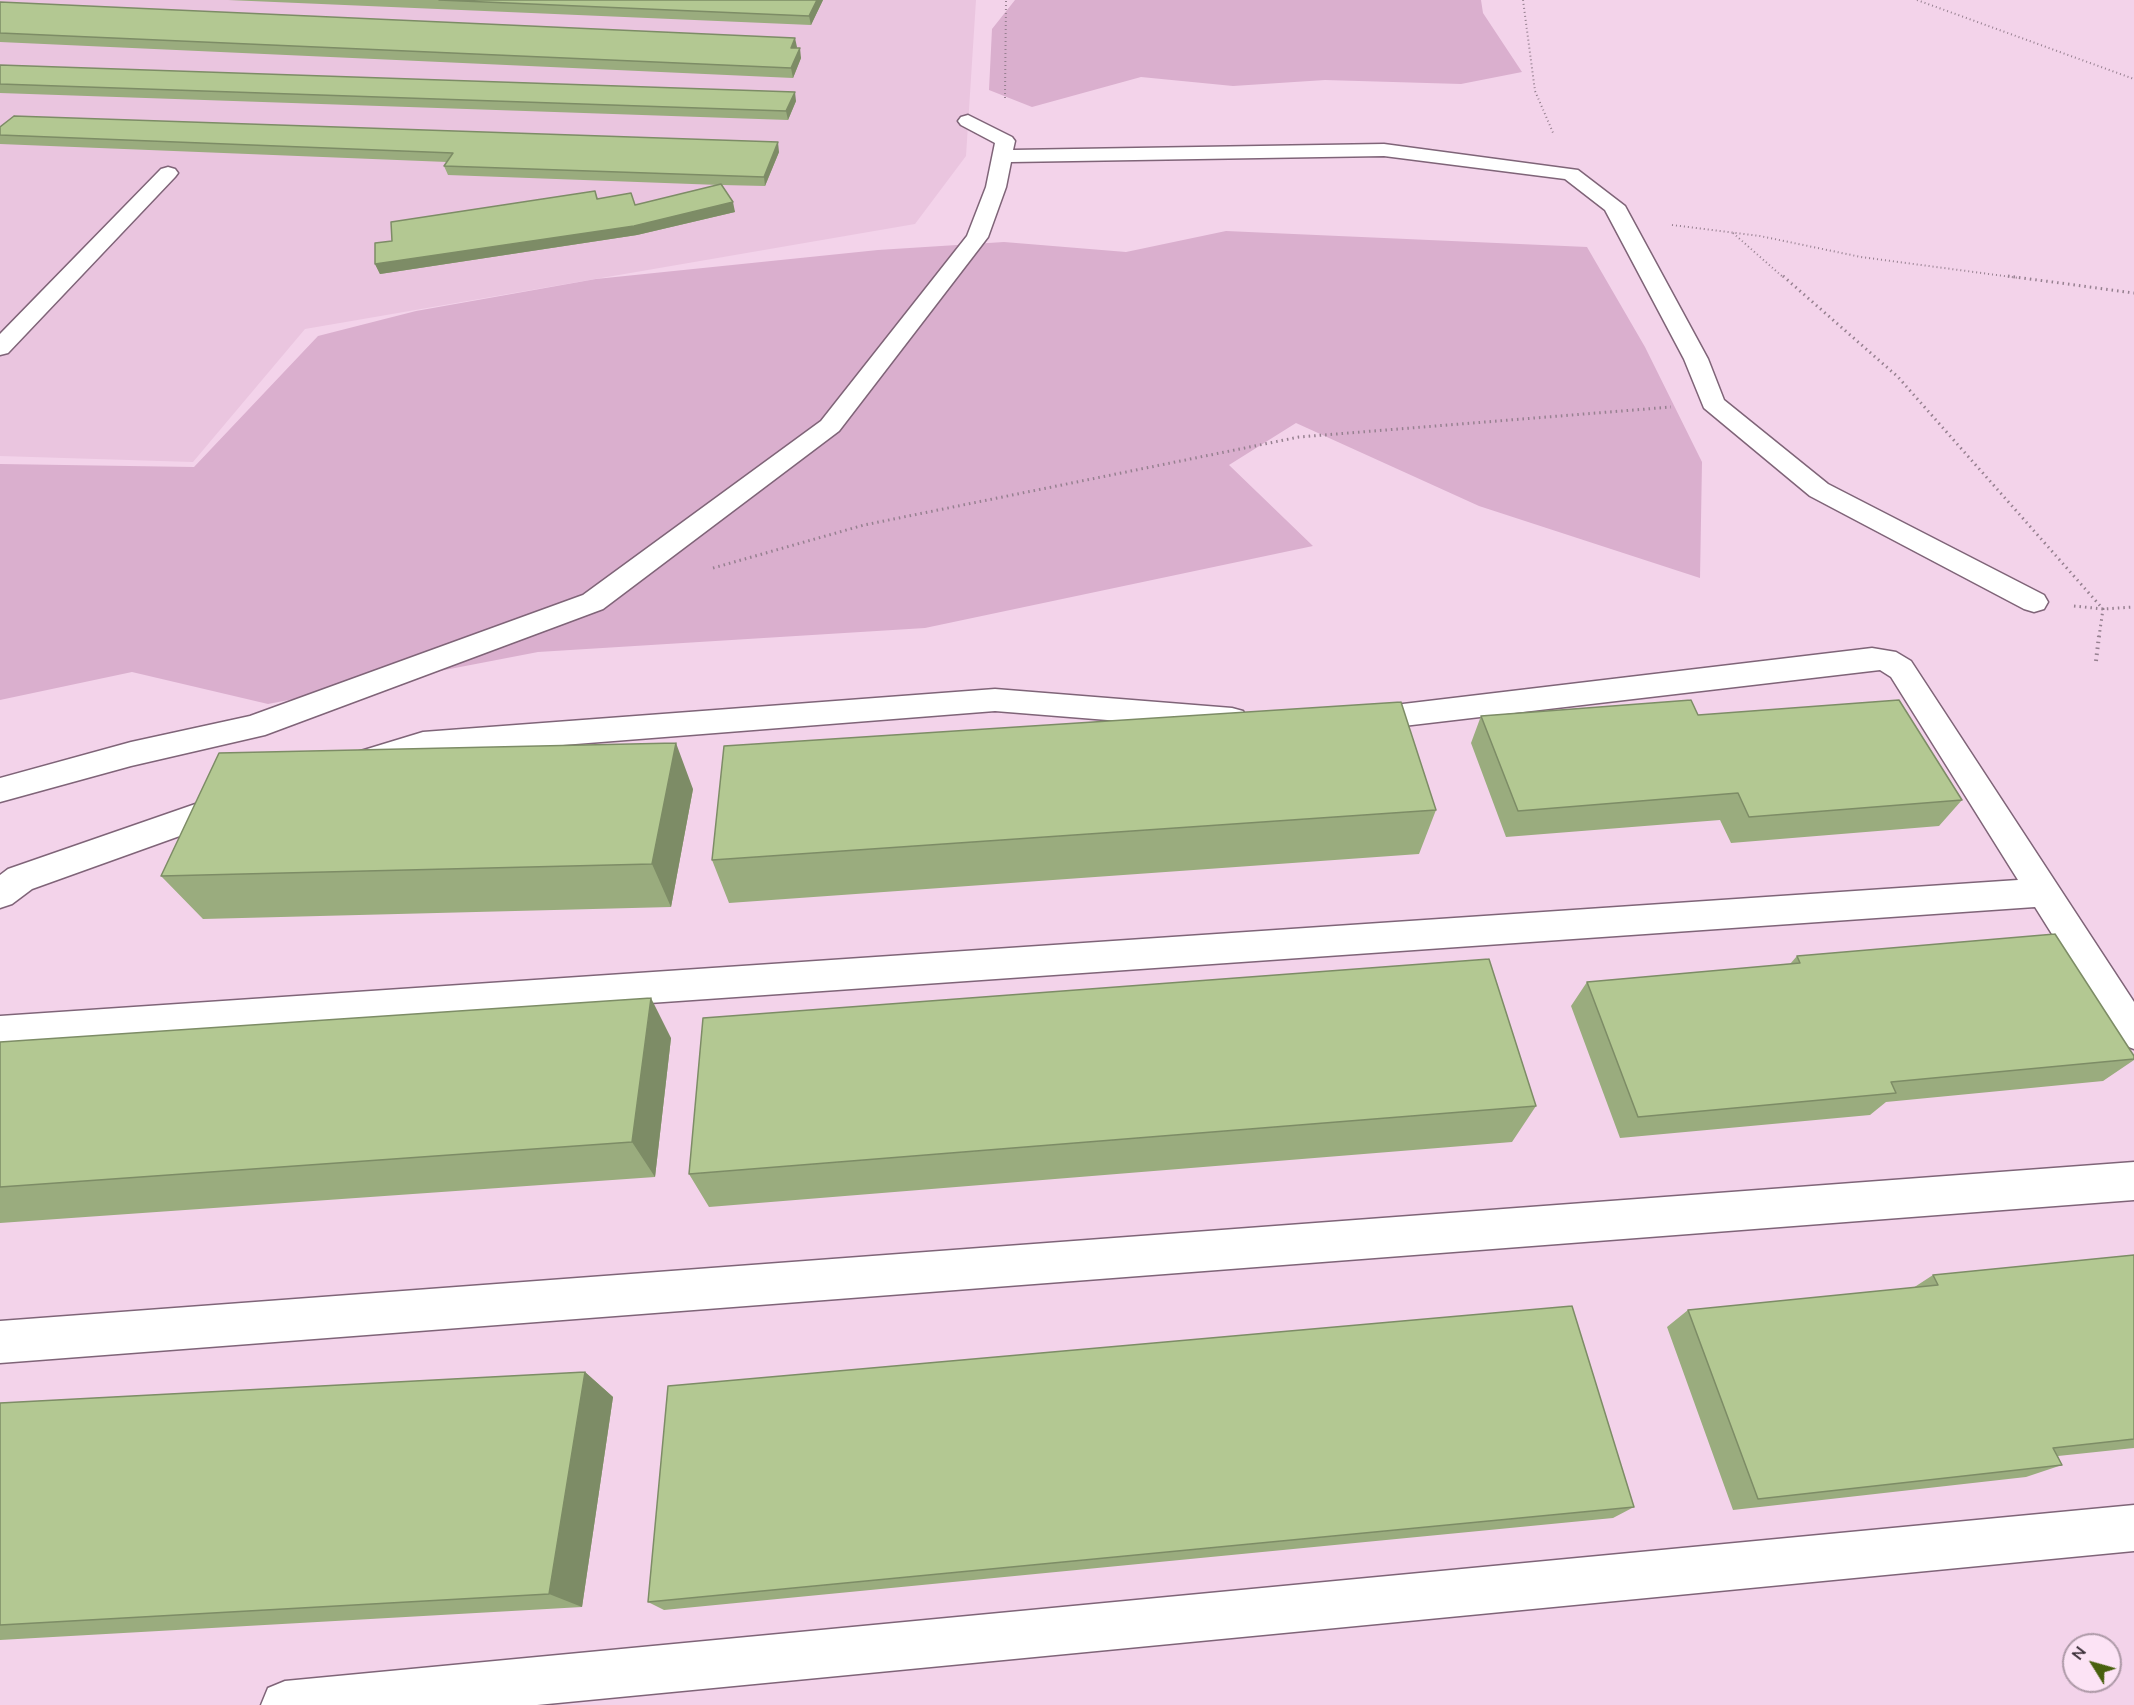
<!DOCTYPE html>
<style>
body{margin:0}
#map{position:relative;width:2134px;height:1705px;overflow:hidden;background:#f3d3ea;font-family:"Nunito Sans",sans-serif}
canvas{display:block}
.north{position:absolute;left:2062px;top:1633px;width:60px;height:60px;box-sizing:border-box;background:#fce3f5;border:2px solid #ad99a7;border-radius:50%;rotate:307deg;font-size:16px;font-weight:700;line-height:24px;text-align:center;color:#362a33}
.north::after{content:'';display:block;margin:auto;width:21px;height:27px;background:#48600e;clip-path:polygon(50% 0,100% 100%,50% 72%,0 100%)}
</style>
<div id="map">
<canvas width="2134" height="1705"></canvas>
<div class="north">N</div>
</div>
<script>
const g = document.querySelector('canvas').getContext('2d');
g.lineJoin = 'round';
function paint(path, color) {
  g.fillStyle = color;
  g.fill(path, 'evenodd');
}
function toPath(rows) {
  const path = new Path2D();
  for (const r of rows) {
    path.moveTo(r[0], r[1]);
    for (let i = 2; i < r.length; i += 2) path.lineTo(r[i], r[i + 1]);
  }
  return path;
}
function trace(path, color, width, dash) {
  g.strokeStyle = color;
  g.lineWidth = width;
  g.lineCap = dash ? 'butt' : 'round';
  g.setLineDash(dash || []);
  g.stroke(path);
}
paint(toPath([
 [0,0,976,0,966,156,915,224,305,329,193,462,0,456]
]), '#eac5df');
paint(toPath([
 [1015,0,1481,0,1483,13,1522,72,1461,84,1325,80,1233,86,1141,77,1032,107,989,90,992,29],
 [1226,231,1587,247,1645,347,1702,462,1700,578,1479,506,1296,423,1229,465,1313,546,925,628,538,652,268,704,132,672,0,700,0,464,194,467,318,336,416,311,596,279,878,250,1004,242,1126,252]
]), '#daafce');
const service = toPath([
 [968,115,1012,137,1015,141,1013,150,1384,144,1578,170,1625,206,1708,359,1724,400,1828,484,2044,595,2048,602,2044,609,2034,612,2024,609,1810,496,1704,408,1684,359,1605,210,1565,179,1384,156,1011,162,1006,187,988,237,839,431,603,609,265,735,131,766,0,802,0,778,131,742,250,716,583,595,821,421,967,236,986,187,995,143,961,125,958,121,961,117,968,115],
 [168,167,175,169,178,173,175,177,8,353,0,355,0,334,161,169,168,167],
 [1872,648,1896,652,1911,661,2134,1002,2134,1049,2121,1044,2035,907,0,1048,0,1016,2018,880,1891,677,1880,670,1361,731,1350,728,1346,720,1350,712,1361,709,1872,648],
 [995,689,1232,708,1243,711,1247,719,1243,727,1232,730,995,711,423,756,365,774,354,771,349,762,354,753,423,732,995,689],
 [230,792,241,796,246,805,241,814,32,889,12,904,0,908,0,875,8,869,230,792],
 [2134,1162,2134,1200,0,1363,0,1321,2134,1162],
 [2134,1505,2134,1551,537,1705,261,1705,268,1688,285,1681,2134,1505]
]);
trace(service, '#7f6478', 3);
trace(toPath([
 [1523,0,1535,91,1554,135],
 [1917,0,2134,79],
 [1005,98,1006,0],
 [1672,225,1760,236,1861,257,2019,278],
 [1733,233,1784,278]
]), '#968090', 2, [1, 3]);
trace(toPath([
 [1783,276,1898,377,2103,609,2099,637],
 [2008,276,2134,293],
 [713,568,864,525,1299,437,1671,407],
 [2074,606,2103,609,2134,607]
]), '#968090', 3, [1.5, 4]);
trace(toPath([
 [2096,661,2099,636]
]), '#968090', 4, [1.5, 4.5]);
paint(service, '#fff');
paint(toPath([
 [228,0,823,0,811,25],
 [0,2,797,47,796,48,801,58,793,78,0,42],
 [0,65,796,101,788,120,0,93],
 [0,127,779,152,765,186,722,185,735,212,637,235,380,274,375,264,392,241,595,191,598,199,635,205,719,185,448,175,444,166,447,162,0,144],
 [1698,715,1962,800,1939,826,1731,843,1720,820,1506,837,1471,743,1481,716],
 [693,789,671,907,203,919,161,876],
 [1436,810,1419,854,729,903,712,860],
 [1797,956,2134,1059,2134,1060,2103,1081,1886,1102,1870,1115,1620,1138,1571,1006,1587,982,1790,964],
 [671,1038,655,1177,0,1223,0,1042],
 [1536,1106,1512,1142,709,1207,689,1174],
 [2134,1255,2134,1448,2058,1456,2062,1465,2026,1477,1733,1510,1667,1327,1688,1310,1913,1288,1933,1275],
 [585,1372,613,1397,582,1607,0,1640,0,1403],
 [1634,1507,1613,1518,664,1610,648,1602]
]), '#9aac7e');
paint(toPath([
 [817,0,823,0,811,25,809,16],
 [795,38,797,47,792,57,791,48],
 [800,48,801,58,793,78,791,68],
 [795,92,796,101,788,120,786,111],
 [778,142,779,152,765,186,764,177],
 [733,202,735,212,637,235,380,274,375,264],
 [676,743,693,789,671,907,652,864],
 [651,998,671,1038,655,1177,632,1142],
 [585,1372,613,1397,582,1607,549,1594]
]), '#7d8c66');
const building = toPath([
 [439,0,817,0,809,16,439,0],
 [0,2,795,38,791,48,800,48,791,68,0,33,0,2],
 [0,65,795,92,786,111,0,84,0,65],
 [14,116,778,142,764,177,444,166,453,153,0,135,0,127,14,116],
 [721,184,733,202,634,226,375,264,375,243,392,241,391,222,595,191,597,199,631,193,635,205,721,184],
 [1691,700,1698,715,1899,700,1962,800,1749,817,1738,793,1518,811,1481,716,1691,700],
 [1401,702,1436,810,712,860,724,746,1401,702],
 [676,743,652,864,161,876,219,753,676,743],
 [2055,934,2134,1056,2134,1059,1891,1082,1896,1093,1638,1117,1587,982,1800,963,1797,956,2055,934],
 [1489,959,1536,1106,689,1174,703,1018,1489,959],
 [651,998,632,1142,0,1187,0,1042,651,998],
 [2134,1255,2134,1439,2053,1448,2062,1465,1758,1499,1688,1310,1938,1285,1933,1275,2134,1255],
 [1572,1306,1634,1507,648,1602,668,1386,1572,1306],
 [585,1372,549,1594,0,1625,0,1403,585,1372]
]);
paint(building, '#b3c892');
trace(building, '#7d8c66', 1.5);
</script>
